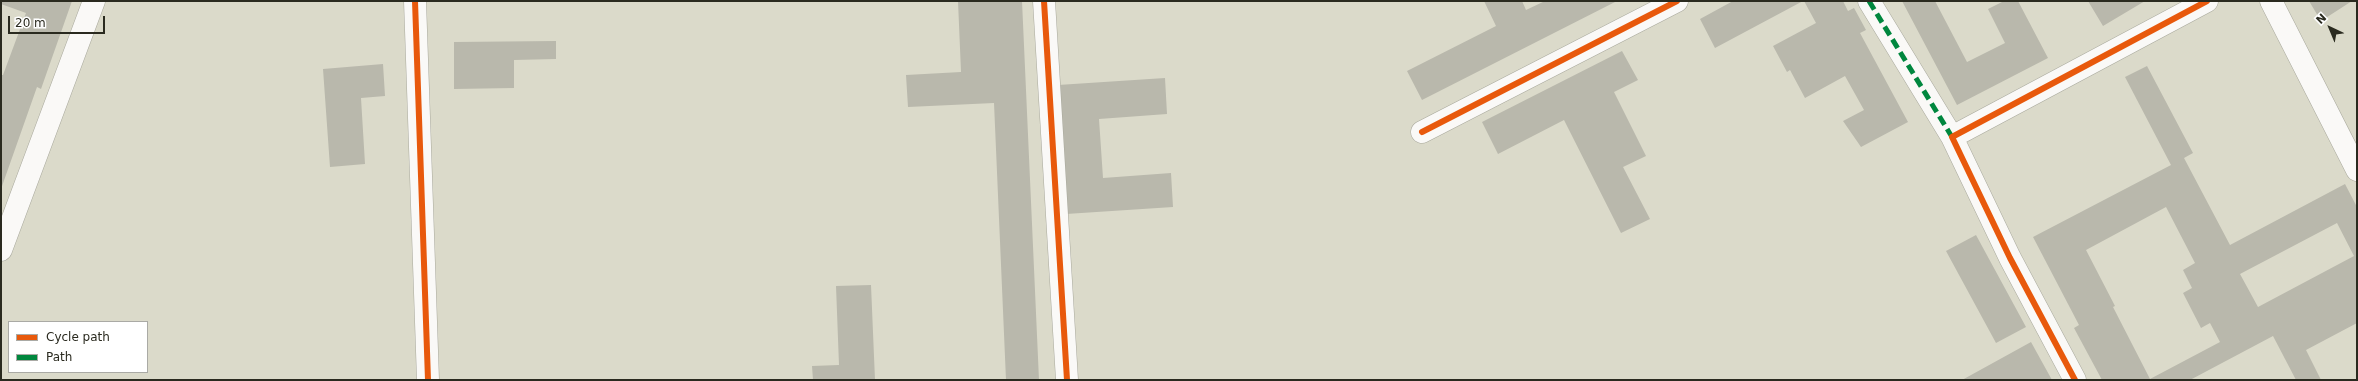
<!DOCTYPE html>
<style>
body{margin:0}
#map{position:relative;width:2358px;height:381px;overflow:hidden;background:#dbdaca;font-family:"DejaVu Sans",sans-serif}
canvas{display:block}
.frame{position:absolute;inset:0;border:2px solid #2a2a1f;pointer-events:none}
.legend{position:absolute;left:8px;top:321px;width:140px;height:52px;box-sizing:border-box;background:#fff;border:1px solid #aaaaa5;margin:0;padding:5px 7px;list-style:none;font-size:12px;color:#2a2a1f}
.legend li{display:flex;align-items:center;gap:8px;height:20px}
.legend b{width:20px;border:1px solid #aaaaa5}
.north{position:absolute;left:2310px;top:8px;width:40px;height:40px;-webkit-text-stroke:3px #fff;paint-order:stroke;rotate:316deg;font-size:11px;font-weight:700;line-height:16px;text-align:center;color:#2a2a1f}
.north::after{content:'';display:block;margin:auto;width:14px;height:18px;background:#2a2a1f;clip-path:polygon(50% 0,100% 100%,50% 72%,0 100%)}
.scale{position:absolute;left:8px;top:16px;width:97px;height:18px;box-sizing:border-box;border:2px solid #2a2a1f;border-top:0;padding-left:5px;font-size:12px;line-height:14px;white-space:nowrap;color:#2a2a1f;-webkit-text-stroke:3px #fff;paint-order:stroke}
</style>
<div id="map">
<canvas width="2358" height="381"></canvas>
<div class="frame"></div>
<ul class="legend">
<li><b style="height:5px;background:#e8590c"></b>Cycle path</li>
<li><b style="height:5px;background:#00873e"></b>Path</li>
</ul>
<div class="north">N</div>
<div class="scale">20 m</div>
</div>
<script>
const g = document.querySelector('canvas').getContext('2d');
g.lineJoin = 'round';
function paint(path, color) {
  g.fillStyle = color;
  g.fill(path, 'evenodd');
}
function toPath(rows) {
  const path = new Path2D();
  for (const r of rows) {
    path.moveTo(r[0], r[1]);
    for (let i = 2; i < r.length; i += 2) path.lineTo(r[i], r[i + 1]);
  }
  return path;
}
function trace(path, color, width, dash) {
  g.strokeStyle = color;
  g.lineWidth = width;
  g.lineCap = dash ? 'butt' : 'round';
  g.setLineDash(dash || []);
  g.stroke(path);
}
paint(toPath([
 [1,1,72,1,41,89,37,87,1,189,1,75,3,75,26,13,1,4],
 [958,1,1022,1,1039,380,1006,380,994,103,908,107,906,75,961,72],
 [1484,1,1522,1,1526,10,1545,1,1617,1,1422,100,1407,71,1496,26],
 [1733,1,1803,1,1715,48,1700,19],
 [1804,1,1843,1,1848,11,1854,8,1866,30,1860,33,1908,122,1861,147,1843,121,1864,110,1845,76,1805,98,1790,70,1787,72,1773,46,1816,23],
 [1902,1,1935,1,1967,62,2005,43,1988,9,2004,1,2018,1,2048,58,1957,105],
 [2088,1,2145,1,2103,26],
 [2309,1,2352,1,2321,21],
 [556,41,556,59,514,60,514,88,454,89,454,42],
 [1622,51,1638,80,1614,92,1646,156,1623,167,1650,219,1621,233,1564,120,1498,154,1482,122],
 [383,64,385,96,361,98,365,164,330,167,323,69],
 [2147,66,2193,153,2184,158,2230,245,2345,184,2357,207,2357,323,2306,350,2321,380,2296,380,2273,336,2190,380,2102,380,2074,328,2079,325,2033,237,2171,165,2125,77],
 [2166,207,2195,263,2183,270,2192,288,2183,293,2201,328,2210,323,2220,342,2150,379,2113,307,2115,306,2086,250],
 [2337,223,2354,256,2258,307,2240,274],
 [1165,78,1167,114,1099,119,1103,178,1171,173,1173,207,1066,214,1058,85],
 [1976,235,2026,327,1996,343,1946,251],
 [871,285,875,380,813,380,812,366,839,365,836,286],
 [2031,342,2052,380,1962,380]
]), '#b9b8ac');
const street = toPath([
 [415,1,428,380],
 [1044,1,1067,380],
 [1869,1,1952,137],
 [2271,1,2357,170],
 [1422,132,1677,1],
 [1,250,94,1],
 [2075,380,2010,258,1952,137,2207,1]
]);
trace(street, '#a8a89c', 23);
trace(street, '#faf9f7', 22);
trace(toPath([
 [1869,1,1952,137]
]), '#00873e', 5, [10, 5]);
trace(toPath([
 [415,1,428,380],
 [1044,1,1067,380],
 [1422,132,1677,1],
 [2075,380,2010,258,1952,137,2207,1]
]), '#e8590c', 6);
</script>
